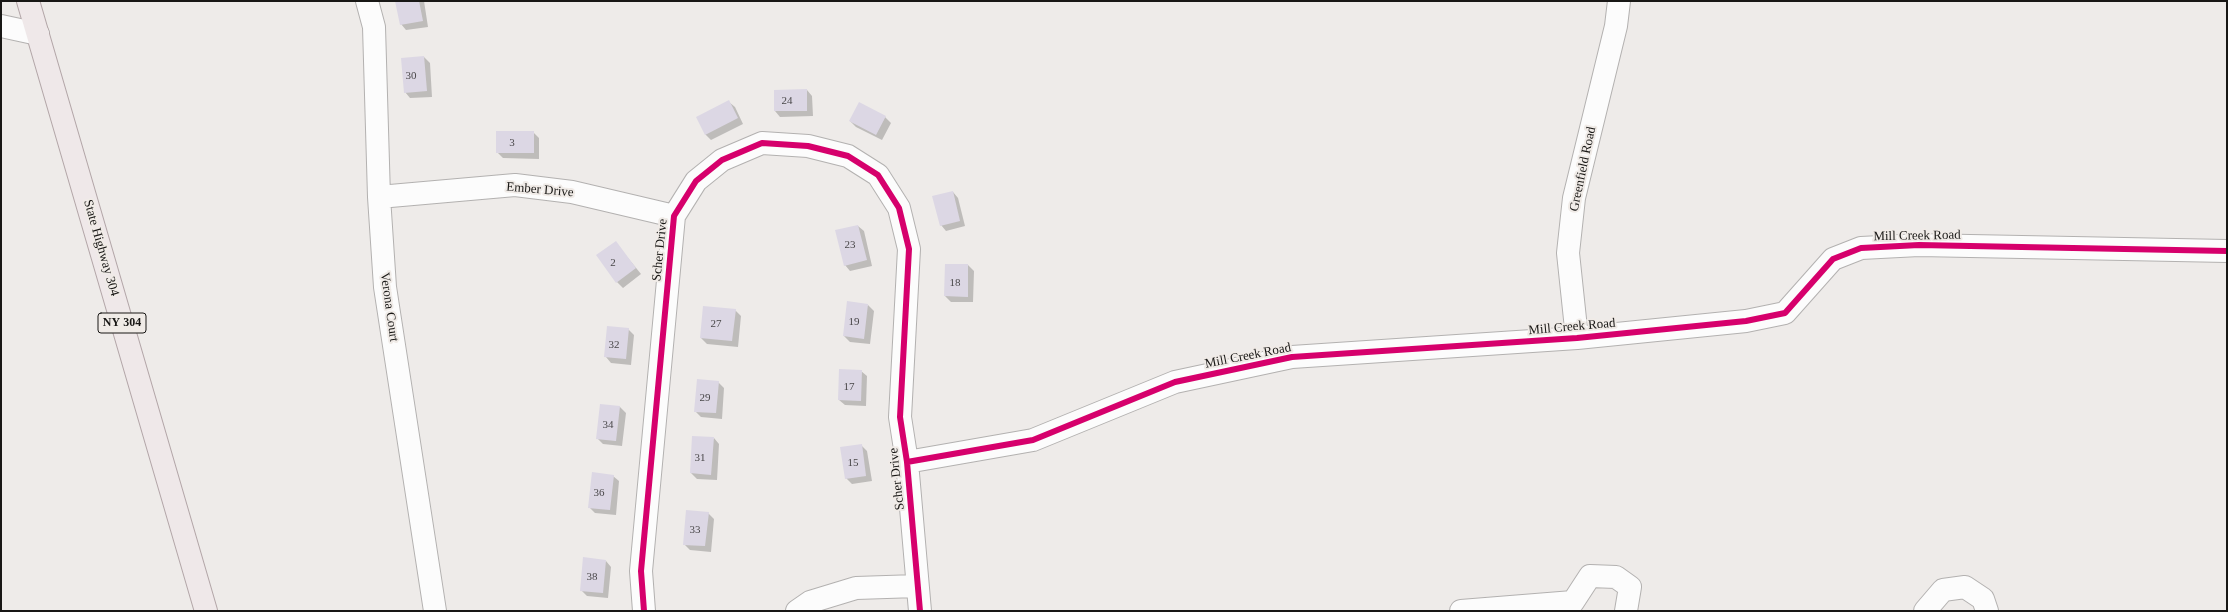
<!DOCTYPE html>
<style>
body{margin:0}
#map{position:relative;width:2228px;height:612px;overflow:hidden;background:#eeebe9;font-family:Georgia,serif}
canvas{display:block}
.frame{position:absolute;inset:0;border:2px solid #181715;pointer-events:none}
</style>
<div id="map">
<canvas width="2228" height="612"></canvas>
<div class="frame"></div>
</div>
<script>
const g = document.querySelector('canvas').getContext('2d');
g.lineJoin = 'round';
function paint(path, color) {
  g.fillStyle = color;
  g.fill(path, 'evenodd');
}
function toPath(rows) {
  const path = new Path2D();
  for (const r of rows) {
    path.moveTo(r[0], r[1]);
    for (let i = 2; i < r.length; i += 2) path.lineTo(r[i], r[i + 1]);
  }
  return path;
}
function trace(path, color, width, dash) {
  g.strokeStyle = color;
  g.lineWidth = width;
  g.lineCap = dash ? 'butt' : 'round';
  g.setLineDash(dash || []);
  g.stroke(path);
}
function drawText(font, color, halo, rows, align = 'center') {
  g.font = font + ' Georgia,serif';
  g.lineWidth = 4;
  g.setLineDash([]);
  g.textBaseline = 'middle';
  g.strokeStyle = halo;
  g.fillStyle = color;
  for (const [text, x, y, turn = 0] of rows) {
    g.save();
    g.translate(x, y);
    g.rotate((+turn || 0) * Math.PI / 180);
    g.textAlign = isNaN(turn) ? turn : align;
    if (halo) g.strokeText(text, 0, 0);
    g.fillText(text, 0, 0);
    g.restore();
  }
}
paint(toPath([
 [396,1,424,1,428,27,406,30,401,24],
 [424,57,430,63,432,97,410,98,405,92],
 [807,90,812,96,813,116,780,117,775,111],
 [729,102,735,107,743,124,711,140,705,134],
 [885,117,891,123,882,140,856,127,850,121],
 [533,132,539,138,539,159,503,158,497,152],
 [953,192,958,198,965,226,946,231,941,225],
 [858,226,864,231,872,266,850,271,845,265],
 [615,242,641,274,623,288,617,282],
 [968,265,974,271,973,302,951,302,945,296],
 [868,305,874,311,870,344,850,342,844,336],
 [735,310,741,316,738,347,707,344,701,338],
 [628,329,634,335,631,365,611,363,606,357],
 [861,371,867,376,866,406,845,405,839,400],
 [718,382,724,388,722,419,701,417,695,411],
 [601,405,620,407,626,413,622,446,603,444,597,438],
 [714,438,719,444,717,480,697,479,691,473],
 [861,445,867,451,872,481,852,484,846,478],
 [613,476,619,481,616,515,595,513,589,507],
 [708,513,714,519,711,552,690,550,684,544],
 [606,561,611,567,608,598,587,596,581,590]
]), '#0003');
paint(toPath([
 [395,1,419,1,423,21,400,25],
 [424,56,427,91,404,93,401,58],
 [807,89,807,111,774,111,774,90],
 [729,100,738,118,705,135,696,117],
 [859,102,886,116,876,135,849,121],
 [496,131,534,131,534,153,496,153],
 [953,191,960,221,940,226,932,196],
 [858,225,867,260,844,266,835,230],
 [616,241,636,268,616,283,596,255],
 [945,264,968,264,968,297,944,296],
 [847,301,868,304,864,339,843,336],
 [703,306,736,309,732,341,700,338],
 [607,326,629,328,626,359,604,357],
 [839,369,862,370,861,401,838,400],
 [697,379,719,381,716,413,694,412],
 [600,404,620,406,616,441,596,439],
 [692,436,714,437,711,475,690,473],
 [862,444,866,476,845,479,840,447],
 [592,472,614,475,610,510,588,508],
 [686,510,709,512,705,546,683,545],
 [583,557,606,560,603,593,580,591]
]), '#dcd7e4');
const minor = toPath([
 [367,1,374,27,379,197,385,287,435,611],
 [1,26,38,34],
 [379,197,515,185,572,192,674,216],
 [1577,338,1568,253,1574,198,1616,26,1619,1],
 [907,462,1033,440,1175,382,1292,357,1577,338,1746,321,1785,313,1833,259,1861,248,1919,245,2227,251],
 [1573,602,1590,576,1616,577,1630,587,1626,611],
 [644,611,641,571,674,216,696,181,722,160,762,143,808,146,848,156,878,175,899,208,909,249,900,417,907,462,920,611],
 [797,611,810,602,856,588,917,586],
 [1461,611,1573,602],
 [1925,611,1943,590,1965,587,1983,599,1987,611]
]);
const major = toPath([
 [28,1,206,611]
]);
trace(minor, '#b3b1b0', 24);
trace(major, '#b3a6a8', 24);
trace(minor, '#fcfcfc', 22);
trace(major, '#efe8e9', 22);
trace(toPath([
 [907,462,1033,440,1175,382,1292,357,1577,338,1746,321,1785,313,1833,259,1861,248,1919,245,2227,251],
 [644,611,641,571,674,216,696,181,722,160,762,143,808,146,848,156,878,175,899,208,909,249,900,417,907,462,920,611]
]), '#d6006c', 6);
drawText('11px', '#494749', null, [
 ["30",411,76],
 ["24",787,101],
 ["3",512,143],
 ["23",850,245],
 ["2",613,263],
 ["18",955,283],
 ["19",854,322],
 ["27",716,324],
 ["32",614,345],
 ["17",849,387],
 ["29",705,398],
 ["34",608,425],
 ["31",700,458],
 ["15",853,463],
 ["36",599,493],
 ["33",695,530],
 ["38",592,577]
]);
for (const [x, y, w] of [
 [122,323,48]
]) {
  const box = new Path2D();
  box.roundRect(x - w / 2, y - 10, w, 20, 3);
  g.fillStyle = '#f0ebe7';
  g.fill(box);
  trace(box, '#181715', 1);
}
drawText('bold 12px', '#181715', null, [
 ["NY 304",122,323]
]);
drawText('13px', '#181715', '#f0ebe7', [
 ["Greenfield Road",1583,169,-78],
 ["Ember Drive",540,190,5],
 ["Mill Creek Road",1917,236,-1],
 ["State Highway 304",101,248,74],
 ["Scher Drive",660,250,-84],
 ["Verona Court",389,307,82],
 ["Mill Creek Road",1572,327,-5],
 ["Mill Creek Road",1248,356,-11],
 ["Scher Drive",897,479,-96]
]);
</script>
